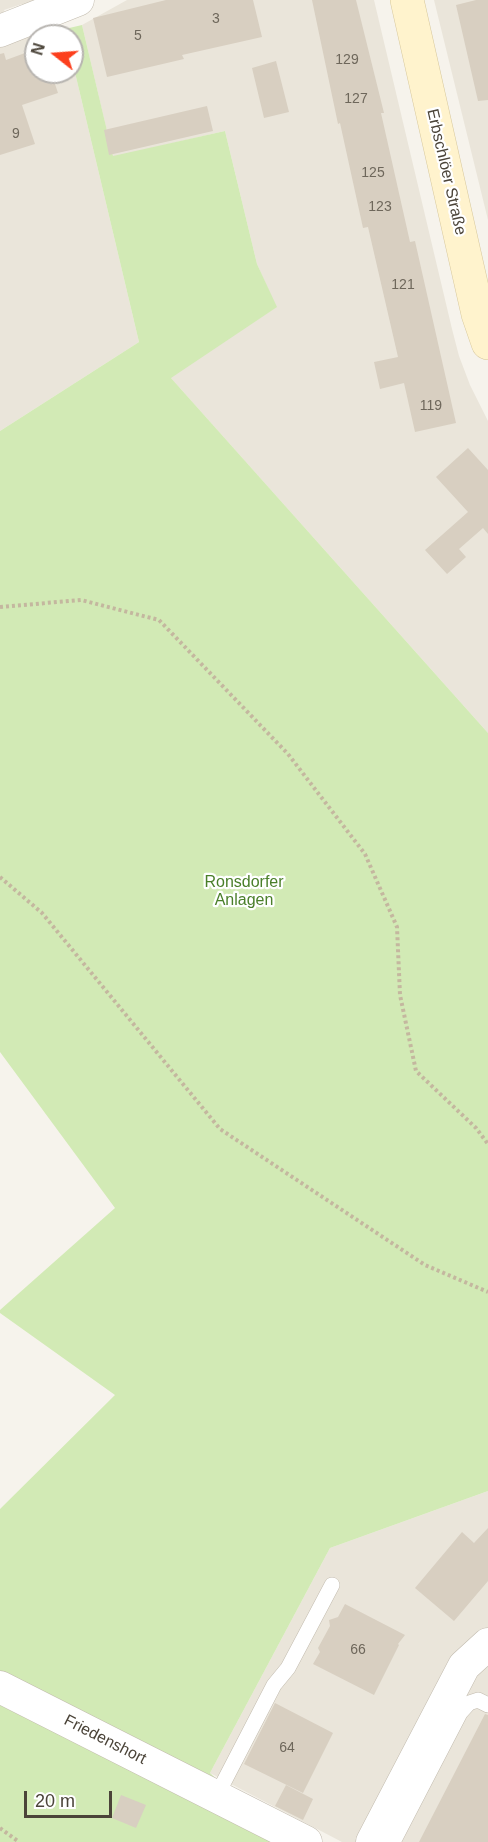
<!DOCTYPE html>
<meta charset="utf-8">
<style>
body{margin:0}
#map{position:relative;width:488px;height:1842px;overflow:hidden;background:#f6f3ec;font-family:Helvetica,sans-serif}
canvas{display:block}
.north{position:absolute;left:24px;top:24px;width:60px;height:60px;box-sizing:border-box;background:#fff;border:2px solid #b7b4b0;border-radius:50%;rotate:287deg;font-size:16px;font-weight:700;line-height:24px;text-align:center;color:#4b4439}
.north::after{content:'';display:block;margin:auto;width:21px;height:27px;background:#fc3f1d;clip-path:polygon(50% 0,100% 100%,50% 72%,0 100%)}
.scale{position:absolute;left:24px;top:1791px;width:88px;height:27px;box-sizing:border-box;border:3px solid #4b4439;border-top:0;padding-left:8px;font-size:18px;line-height:21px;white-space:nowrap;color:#4b4439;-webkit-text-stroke:4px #fff;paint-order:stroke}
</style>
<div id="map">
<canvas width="488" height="1842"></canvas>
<div class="north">N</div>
<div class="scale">20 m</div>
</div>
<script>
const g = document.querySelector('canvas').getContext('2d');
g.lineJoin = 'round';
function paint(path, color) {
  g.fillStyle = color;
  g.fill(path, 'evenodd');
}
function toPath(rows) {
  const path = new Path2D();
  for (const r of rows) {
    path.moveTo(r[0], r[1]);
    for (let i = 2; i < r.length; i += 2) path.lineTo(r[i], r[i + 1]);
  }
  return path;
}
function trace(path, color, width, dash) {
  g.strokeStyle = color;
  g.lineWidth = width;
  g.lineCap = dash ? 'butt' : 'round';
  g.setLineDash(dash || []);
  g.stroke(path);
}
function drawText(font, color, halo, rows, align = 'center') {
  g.font = font + ' Helvetica,sans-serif';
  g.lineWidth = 4.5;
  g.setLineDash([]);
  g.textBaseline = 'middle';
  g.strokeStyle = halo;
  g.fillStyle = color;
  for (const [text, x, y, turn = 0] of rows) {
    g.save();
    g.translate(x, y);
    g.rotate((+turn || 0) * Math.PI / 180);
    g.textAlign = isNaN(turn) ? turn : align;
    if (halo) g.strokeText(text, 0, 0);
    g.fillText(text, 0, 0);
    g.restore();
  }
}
paint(toPath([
 [0,0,47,0,26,9,22,4,4,10,5,18,0,19],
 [127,0,374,0,452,329,459,356,470,385,488,421,488,733,170,377,276,307,257,264,225,131,113,157,82,25],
 [434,0,488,0,488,220],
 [55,26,58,31,65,29,66,36,36,36,36,72,72,72,72,60,139,342,0,431,0,46],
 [488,1491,488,1842,342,1842,210,1773,330,1548]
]), '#eae5da');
paint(toPath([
 [82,25,113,156,225,131,257,264,277,307,171,378,488,733,488,1491,330,1548,210,1773,285,1842,0,1842,0,1509,115,1395,0,1313,0,1310,115,1208,0,1052,0,431,139,342,72,60,72,36,66,36,65,29]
]), '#d2eab5');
paint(toPath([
 [166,0,253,0,262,37,182,55,184,59,107,77,93,18],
 [312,0,356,0,384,113,381,113,410,242,415,241,456,423,415,432,404,383,380,389,374,362,398,357,368,227,363,228,340,123,338,124],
 [476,0,488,0,488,100,478,101,456,5],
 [36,49,36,72,51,72,58,93,22,105,35,144,0,155,0,54,4,53,6,60],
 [276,61,289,112,264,118,252,68],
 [207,106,213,131,109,155,104,130],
 [468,448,488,470,488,534,483,528,459,549,466,557,447,574,425,550,468,512,436,477],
 [488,1528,488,1581,454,1621,415,1588,462,1532,474,1543],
 [345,1604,405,1635,398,1644,399,1645,374,1695,313,1664,320,1652,318,1648,330,1626,329,1620,338,1617],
 [275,1703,333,1733,303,1793,244,1764],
 [485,1714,488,1715,488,1842,419,1842],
 [286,1785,313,1799,303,1820,275,1806],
 [121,1795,146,1805,136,1828,112,1818]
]), '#d8cfc1');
const lane = toPath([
 [216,1797,274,1685,288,1668,332,1585],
 [393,1842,460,1713,469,1703,478,1700,488,1705]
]);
const street = toPath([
 [0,31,78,0],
 [0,1687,306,1842],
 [372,1842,464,1666,488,1644]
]);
const secondary = toPath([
 [407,0,478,314,488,343]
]);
trace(lane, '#c2bbae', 16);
trace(street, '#c2bbae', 33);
trace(secondary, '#d6c79b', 34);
trace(toPath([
 [0,607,81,600,159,620,288,754,365,854,397,927,400,995,416,1071,476,1128,488,1144],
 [0,877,42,913,220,1129,425,1265,488,1292],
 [0,1828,19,1842]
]), '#c4b79f', 4, [3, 3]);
trace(lane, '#fff', 15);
trace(street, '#fff', 32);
trace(secondary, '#fff3cd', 33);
drawText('14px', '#6e675b', null, [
 ["3",216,19],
 ["5",138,36],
 ["129",347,60],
 ["127",356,99],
 ["9",16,134],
 ["125",373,173],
 ["123",380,207],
 ["121",403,285],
 ["119",431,406],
 ["66",358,1650],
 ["64",287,1748]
]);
drawText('16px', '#4b4439', '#fff', [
 ["Erbschlöer Straße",446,172,77],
 ["Friedenshort",105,1740,27]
]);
drawText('16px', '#4a7f2a', '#fff', [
 ["Ronsdorfer",244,883],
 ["Anlagen",244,901]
]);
</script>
